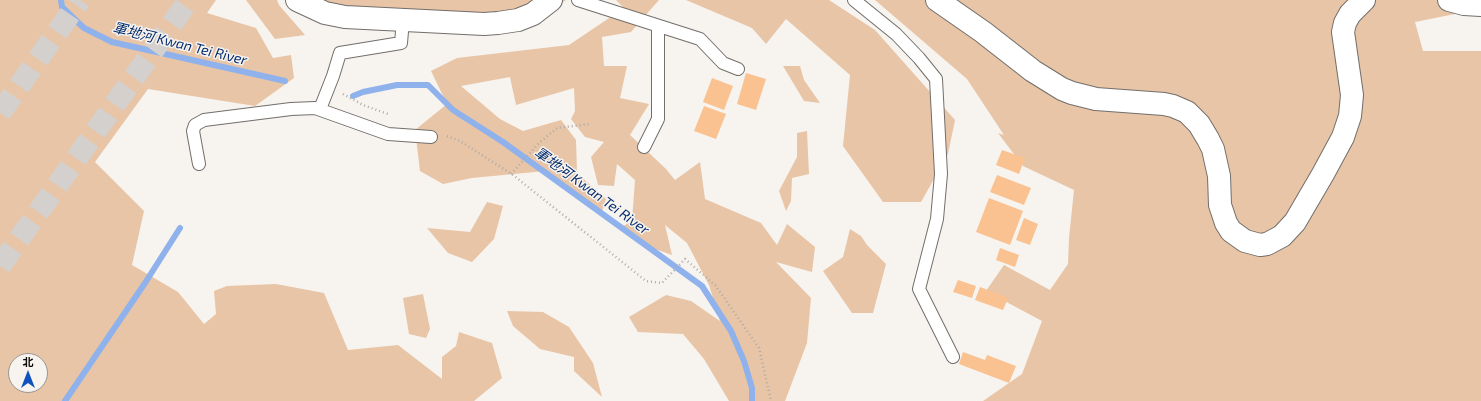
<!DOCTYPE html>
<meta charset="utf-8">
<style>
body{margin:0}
#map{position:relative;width:1481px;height:401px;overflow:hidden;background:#f7f3ef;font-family:"Exo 2","Noto Sans SC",sans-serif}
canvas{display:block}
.north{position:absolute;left:8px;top:353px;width:40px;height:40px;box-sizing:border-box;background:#f7f3ef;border:1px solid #999693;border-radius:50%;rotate:0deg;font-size:11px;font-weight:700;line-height:16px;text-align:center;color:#0d0b0a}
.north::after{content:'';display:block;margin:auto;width:14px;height:18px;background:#1053be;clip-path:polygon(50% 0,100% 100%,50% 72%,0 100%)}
</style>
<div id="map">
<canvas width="1481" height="401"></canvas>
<div class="north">北</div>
</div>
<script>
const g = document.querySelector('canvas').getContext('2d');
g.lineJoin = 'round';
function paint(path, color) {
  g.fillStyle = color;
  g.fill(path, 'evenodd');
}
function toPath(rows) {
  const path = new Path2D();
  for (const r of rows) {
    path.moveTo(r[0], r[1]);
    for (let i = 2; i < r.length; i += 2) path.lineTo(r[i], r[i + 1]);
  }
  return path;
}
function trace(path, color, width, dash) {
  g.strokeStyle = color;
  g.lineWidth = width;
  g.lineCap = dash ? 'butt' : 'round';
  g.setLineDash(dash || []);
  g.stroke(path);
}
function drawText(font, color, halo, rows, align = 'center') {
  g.font = font + ' "Exo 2","Noto Sans SC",sans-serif';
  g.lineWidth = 3;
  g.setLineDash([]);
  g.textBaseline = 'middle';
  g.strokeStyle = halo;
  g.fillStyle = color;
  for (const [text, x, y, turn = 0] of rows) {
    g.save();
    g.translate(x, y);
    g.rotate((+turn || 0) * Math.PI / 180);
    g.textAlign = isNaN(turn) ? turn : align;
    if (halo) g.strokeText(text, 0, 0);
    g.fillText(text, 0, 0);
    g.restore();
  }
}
paint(toPath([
 [0,0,216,0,207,13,256,28,273,58,291,55,294,78,255,106,148,89,95,162,144,211,132,265,178,292,204,324,216,314,214,291,227,286,276,284,324,293,348,350,398,345,442,379,442,357,456,346,459,332,492,343,502,378,474,401,0,401],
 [16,361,40,361,40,385,16,385],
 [246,0,277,0,279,5,305,35,275,39],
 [319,0,566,0,562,3,502,23,341,10],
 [616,0,659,0,631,32,602,37,604,66,627,66,620,98,649,104,630,135,666,169,675,180,700,162,705,199,761,223,777,245,787,224,815,247,812,272,776,262,811,298,807,343,785,401,729,401,704,359,683,334,638,332,629,317,666,295,691,301,720,321,709,285,687,243,665,225,672,255,655,249,620,228,632,221,635,180,617,164,614,186,598,185,591,157,604,142,585,137,571,119,575,111,574,88,516,105,510,77,461,86,500,119,523,131,561,120,576,140,577,173,606,199,601,215,576,194,545,171,472,178,443,184,420,171,415,130,447,104,431,71,457,58,569,45,624,8],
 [686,0,829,0,875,30,955,120,948,154,921,202,883,202,843,146,850,75,786,19,766,44,752,28],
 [875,0,1475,0,1460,13,1415,22,1423,51,1481,51,1481,401,983,401,1022,374,1042,321,986,291,1004,265,1050,290,1068,264,1069,238,1074,190,1023,166,998,133,1004,135,967,79],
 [783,66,800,66,804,80,820,103,804,101],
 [807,131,809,174,792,178,791,201,786,211,779,191,797,157,797,133],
 [487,202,503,206,494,239,472,262,448,253,427,228,470,232],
 [850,229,861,236,867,245,886,264,873,313,852,313,823,271,843,257],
 [423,294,430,329,426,338,409,334,403,298],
 [507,311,543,312,569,327,593,363,602,397,574,371,574,357,540,349,513,326]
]), '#e8c5a6');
trace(toPath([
 [61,0,62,7,84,28,112,42,285,81],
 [353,96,363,92,397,85,428,85,453,110,503,142,702,286,731,331,744,361,752,388,752,401],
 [65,401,145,283,180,228]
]), '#8fb2ec', 6);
paint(toPath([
 [746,73,766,79,756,110,737,104],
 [712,78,733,86,724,110,703,102],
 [704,106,726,114,716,139,694,131],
 [1002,150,1025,158,1019,174,996,165],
 [997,175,1031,188,1024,205,990,192],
 [989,198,1023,211,1010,245,976,232],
 [1024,218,1038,224,1030,245,1016,240],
 [1000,248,1019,255,1015,267,996,260],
 [958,280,976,286,972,298,953,292],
 [980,287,1008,298,1003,310,975,300],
 [963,352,985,360,987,355,1016,366,1009,383,959,364]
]), '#fac290');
trace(toPath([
 [0,113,80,0],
 [0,266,189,0]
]), '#d4d0cd', 22, [22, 11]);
const lane = toPath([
 [578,0,700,39,723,63,738,69],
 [854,0,896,34,919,58,936,79,941,174,937,219,919,289,953,357],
 [320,109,333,76,340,53,401,43,403,20],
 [644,147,658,119,658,26],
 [199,164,193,131,195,125,204,120,291,109,315,108,388,134,431,137]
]);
const street = toPath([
 [297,0,325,13,345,17,484,24,498,23,518,20,533,14,551,0],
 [937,0,983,32,1033,71,1062,89,1072,93,1096,99,1164,104,1173,106,1187,112,1199,124,1208,139,1213,149,1219,176,1220,205,1226,223,1231,231,1245,241,1260,245,1267,244,1282,236,1295,222,1323,174,1343,137,1350,116,1352,95,1343,32,1345,23,1350,14,1364,0],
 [1449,0,1464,4,1481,5]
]);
trace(lane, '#726e6b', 14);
trace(street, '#726e6b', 24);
trace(toPath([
 [343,94,363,105,388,114],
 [447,136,460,141,513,175,646,281,662,283,685,259,715,285,759,348,771,401],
 [511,174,539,143,557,128,590,124]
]), '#aeaba8', 2.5, [1, 3]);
trace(lane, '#fff', 12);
trace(street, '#fff', 22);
drawText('italic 14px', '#062e70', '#f7f3ef', [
 ["軍地河 Kwan Tei River",180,44,14],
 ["軍地河 Kwan Tei River",592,191,36]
]);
</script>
